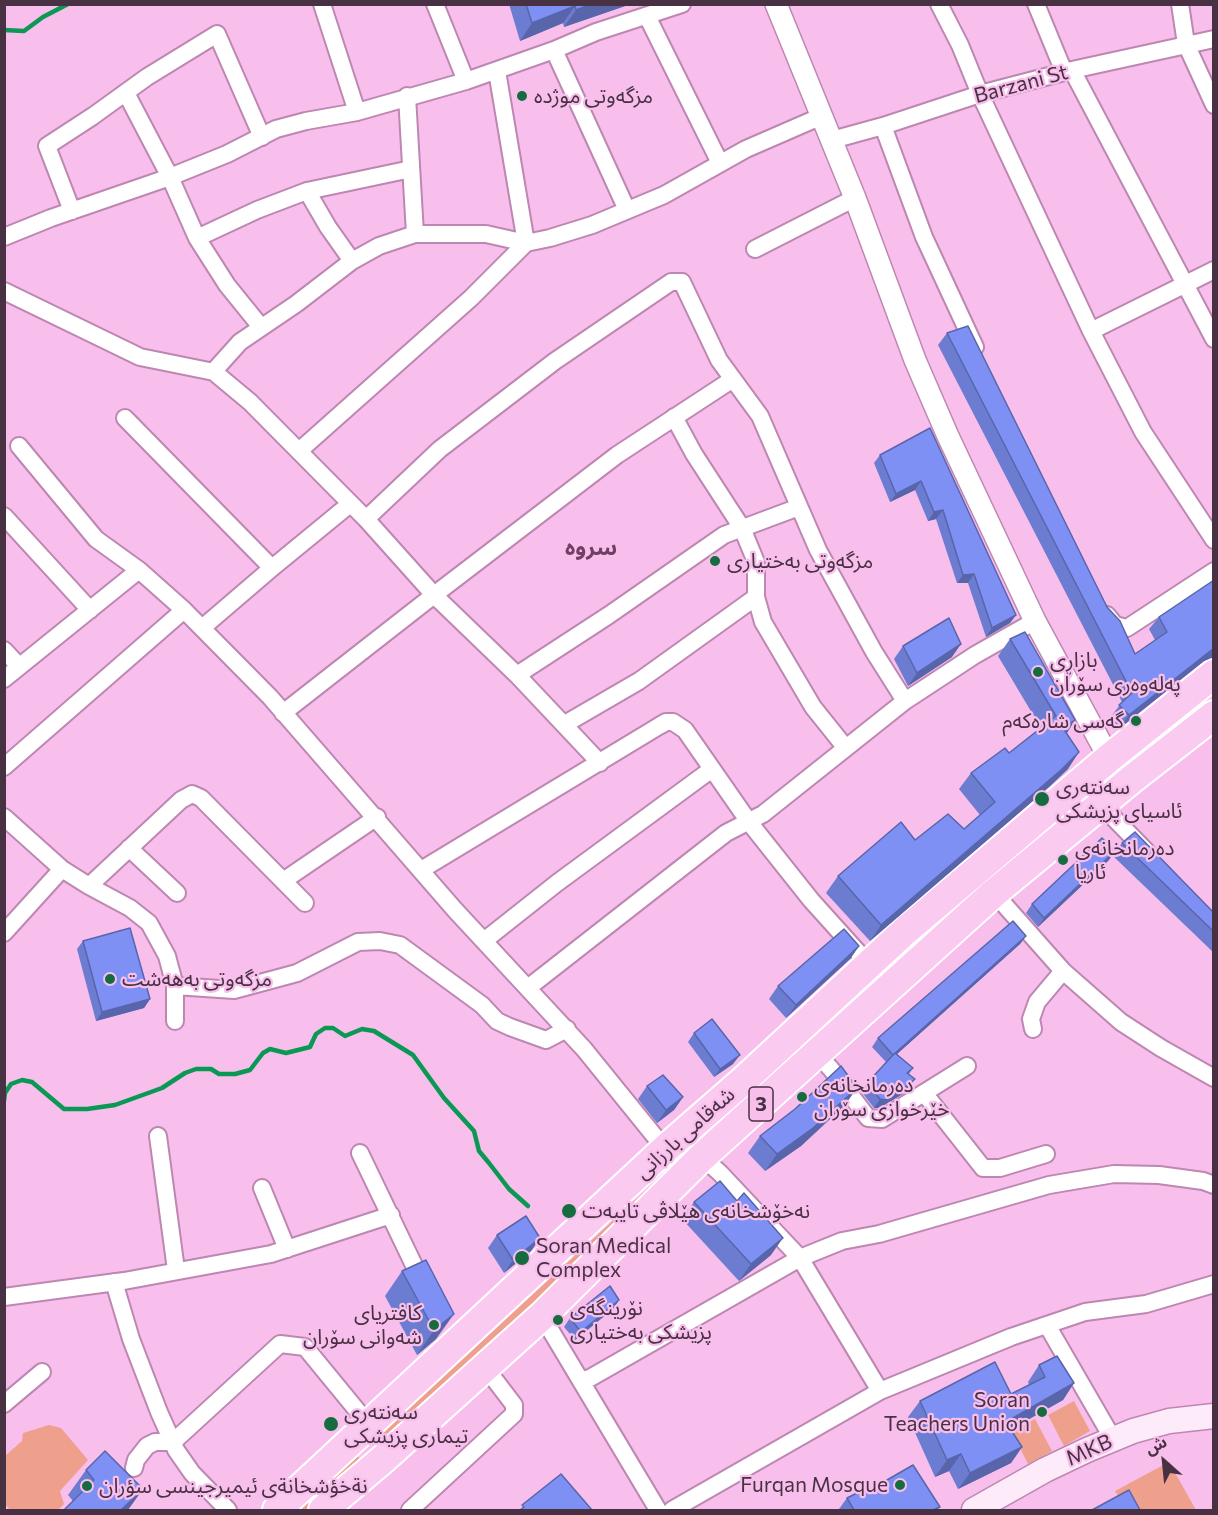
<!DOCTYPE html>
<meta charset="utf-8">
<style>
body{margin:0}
#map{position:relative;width:1218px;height:1515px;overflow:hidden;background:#f8bfec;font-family:Commissioner,"Noto Sans Arabic",sans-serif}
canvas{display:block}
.frame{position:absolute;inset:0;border:6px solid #483143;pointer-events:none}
.north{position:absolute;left:1134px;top:1431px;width:60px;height:60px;-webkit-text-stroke:4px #f8bfec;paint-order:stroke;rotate:333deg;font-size:16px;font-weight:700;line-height:24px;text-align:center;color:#483143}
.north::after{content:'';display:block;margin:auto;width:21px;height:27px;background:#483143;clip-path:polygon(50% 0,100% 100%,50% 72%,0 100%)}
</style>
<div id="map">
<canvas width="1218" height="1515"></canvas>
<div class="frame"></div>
<div class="north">ش</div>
</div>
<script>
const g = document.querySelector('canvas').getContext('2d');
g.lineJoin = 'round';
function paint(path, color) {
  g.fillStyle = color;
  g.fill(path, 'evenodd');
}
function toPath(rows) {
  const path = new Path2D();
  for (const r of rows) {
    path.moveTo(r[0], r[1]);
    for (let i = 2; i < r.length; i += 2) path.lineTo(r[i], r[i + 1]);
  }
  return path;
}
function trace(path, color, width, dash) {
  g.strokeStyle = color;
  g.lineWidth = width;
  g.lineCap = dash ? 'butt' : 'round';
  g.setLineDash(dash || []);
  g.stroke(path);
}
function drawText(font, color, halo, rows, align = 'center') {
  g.font = font + ' Commissioner,"Noto Sans Arabic",sans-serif';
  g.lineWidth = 4.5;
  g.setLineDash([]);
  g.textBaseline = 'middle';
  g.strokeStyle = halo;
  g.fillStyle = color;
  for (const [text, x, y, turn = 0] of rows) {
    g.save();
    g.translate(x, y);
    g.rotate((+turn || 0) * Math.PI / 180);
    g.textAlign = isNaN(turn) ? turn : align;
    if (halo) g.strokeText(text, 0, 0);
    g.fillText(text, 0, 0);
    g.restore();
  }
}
paint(toPath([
 [878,980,528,1312,391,1432,380,1442,377,1441,377,1438,873,981],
 [1074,1401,1090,1431,1064,1446,1048,1415],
 [1035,1419,1052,1451,1028,1464,1012,1432],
 [49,1425,61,1428,88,1460,60,1491,64,1504,58,1510,10,1510,5,1504,5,1456,22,1441,23,1433],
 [356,1457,359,1457,359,1461,307,1510,299,1510],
 [1169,1462,1196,1510,1126,1510,1115,1491]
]), '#eea08d');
trace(toPath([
 [4,30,24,31,43,17,68,4],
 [4,1101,5,1093,11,1084,22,1080,32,1082,64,1109,87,1109,115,1105,162,1088,185,1073,196,1069,211,1069,219,1074,235,1074,250,1070,263,1053,270,1049,286,1053,310,1047,316,1034,325,1028,333,1028,345,1036,362,1029,374,1031,413,1055,444,1098,474,1131,479,1151,489,1163,509,1189,528,1206]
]), '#0b9754', 4.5);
const minor = toPath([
 [322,4,357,112],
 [435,4,466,81],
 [939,4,960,45,980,94,1091,331,1143,432,1214,540],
 [1036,4,1064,72],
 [1180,4,1186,44,1214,105],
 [647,16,720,163],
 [554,50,627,210],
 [1072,70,1214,339],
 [126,93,170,177,197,238,227,285,261,327],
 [407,96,415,234],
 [883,126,924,237,975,347],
 [832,140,883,126,980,94,1072,70,1214,39],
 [307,191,328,227,352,261],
 [72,211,47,146,93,116,147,77,217,34,262,137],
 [4,237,51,218,170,177,227,154,276,129,306,121,357,112,466,81,554,50,596,32,682,4],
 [197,238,257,210,307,191,411,169],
 [755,249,855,198],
 [4,291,140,357,214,372,250,402,366,519,434,595,517,675,600,763],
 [1091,331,1214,270],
 [213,372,240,342,296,304,352,261,379,246,415,234,486,234,526,243,550,238,592,225,664,195,746,149,822,116],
 [674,417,694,454,742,528,756,562,756,597,763,622,813,707,845,747],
 [125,418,272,568],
 [19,446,96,539,139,570,184,610,270,697,455,910,584,1049,665,1149],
 [299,451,471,298,526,243,497,71],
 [4,516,90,610],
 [366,519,440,449,555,361,671,282,682,282,719,360,760,416,818,550,874,652,905,701],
 [1107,615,1115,625,1127,628,1214,571],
 [202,628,272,568,350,504],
 [4,650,19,666],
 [517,675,609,615,724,535,799,507],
 [4,679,139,570],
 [283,713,434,595,617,455,733,379],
 [565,724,639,681,756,597],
 [4,767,184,610],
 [1101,805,1147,852],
 [4,817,62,869,89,886,130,908,149,923,167,956,175,986,175,1021],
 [129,848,177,893],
 [421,870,659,726,666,722,673,722,685,730,749,822,811,900,874,970],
 [283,881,377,817],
 [89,886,181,800,192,794,201,798,305,903],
 [994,893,1063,971,1121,1022,1161,1048,1214,1078],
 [4,933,62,869],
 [485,940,557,883,712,769],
 [175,986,234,990,297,973,358,942,380,941,400,945,482,1005,497,1021,510,1027,546,1040,567,1029],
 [529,987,726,833,763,814,905,701,975,655,1035,621],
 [1033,1029,1031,1019,1037,1002,1063,971],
 [817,1054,831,1069,868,1118,882,1119,967,1066],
 [924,1093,983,1168,1000,1168,1046,1154],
 [158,1136,176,1270],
 [360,1153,423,1284],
 [702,1157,720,1173,800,1258,880,1391],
 [262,1188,287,1249],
 [114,1282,131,1339,159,1412,176,1450,192,1473,228,1510],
 [4,1297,124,1281,271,1254,391,1215],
 [542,1316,658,1510],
 [1047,1325,1113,1439],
 [581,1380,590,1378,800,1258,842,1241,879,1234,1049,1185,1114,1174,1159,1175,1203,1181,1214,1185],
 [4,1404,42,1372],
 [134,1468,136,1460,147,1446,155,1442,173,1442,280,1344,305,1347,369,1425],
 [410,1510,514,1414,514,1405,485,1367],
 [672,1510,880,1391,1011,1337,1085,1312,1146,1304,1214,1284]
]);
const tertiary = toPath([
 [776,4,855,198,915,360,947,434,1035,621,1109,758]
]);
const secondary = toPath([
 [974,1510,1045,1470,1087,1450,1133,1431,1169,1421,1214,1416]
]);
const trunk = toPath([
 [277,1510,665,1149,744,1080,905,931,1109,758,1214,674],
 [323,1510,381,1461,542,1316,702,1157,994,893,1132,779,1214,715]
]);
trace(minor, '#bd87b2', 20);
trace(tertiary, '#bd87b2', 24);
trace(secondary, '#bd87b2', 27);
trace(trunk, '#fff', 32);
trace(minor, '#fff', 16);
trace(tertiary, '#fff', 21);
trace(secondary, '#feebfa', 24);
trace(trunk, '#fbcaf0', 28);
paint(toPath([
 [509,4,631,4,564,27,563,23,520,41],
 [947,333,1135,654,1155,640,1149,629,1159,617,1211,658,1204,661,1120,728,1110,718,1122,702,938,345],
 [930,428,1016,615,1010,623,986,637,968,583,957,583,936,519,928,521,915,490,890,502,874,463,880,455],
 [1010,639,1075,720,1067,733,1068,769,1049,787,870,941,826,893,838,876,915,840,964,829,980,815,959,789,971,773,1009,753,1041,728,998,656],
 [903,646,952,657,908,686,894,659],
 [1122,843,1214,913,1214,953,1113,856],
 [1109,860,1038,927,1026,913,1032,904],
 [1026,936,1020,944,897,1054,913,1068,909,1074,908,1088,901,1095,879,1108,874,1108,861,1091,867,1083,886,1062,872,1047,878,1038],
 [83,941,150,999,144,1008,96,1021,77,949],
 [859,946,850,959,786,1018,769,999,778,986],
 [694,1033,733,1064,714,1077,688,1042],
 [647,1086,683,1097,674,1110,657,1123,638,1099],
 [845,1105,801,1146,765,1171,748,1153,760,1136],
 [694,1202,771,1255,739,1281,682,1219],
 [497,1235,540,1238,531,1251,504,1273,488,1248],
 [426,1260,436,1339,417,1355,385,1296,402,1271],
 [619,1300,613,1309,575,1340,564,1327,570,1318],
 [1039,1365,1074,1383,1063,1400,1011,1429,1022,1447,1011,1463,958,1489,949,1471,935,1477,908,1417,920,1401,1011,1394,1029,1385,1028,1382],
 [86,1470,143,1489,73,1501,68,1495],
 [868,1491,940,1507,937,1510,840,1510,839,1509,847,1498]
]), '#6c7cd1');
paint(toPath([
 [592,4,631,4,564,27,576,10],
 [575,6,563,23,520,41,532,23],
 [921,481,915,490,890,502,896,494],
 [943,510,936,519,928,521,934,512],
 [974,574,968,583,957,583,963,575],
 [1016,615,1010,623,986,637,992,628],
 [961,644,952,657,908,686,917,673],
 [1214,648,1214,658,1211,658,1204,661,1120,728,1129,715],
 [1075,720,1064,737,1063,728],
 [1079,752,1068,769,1049,787,870,941,881,925],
 [1115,851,1109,860,1038,927,1044,918],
 [1026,936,1020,944,887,1063,893,1055],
 [859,946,850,959,786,1018,796,1005],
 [150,999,144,1008,96,1021,102,1012],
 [740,1055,733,1064,714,1077,720,1069],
 [915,1079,908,1088,901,1095,879,1108,874,1108,880,1099],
 [857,1088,845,1105,801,1146,765,1171,777,1154],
 [683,1097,674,1110,657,1123,666,1110],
 [540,1238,531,1251,504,1273,513,1260],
 [783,1238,771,1255,739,1281,751,1264],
 [619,1300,613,1309,575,1340,581,1332],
 [454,1314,436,1339,417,1355,434,1330],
 [1074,1383,1063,1400,994,1439,1006,1422],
 [1022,1447,1011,1463,958,1489,970,1473],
 [961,1454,949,1471,935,1477,947,1460],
 [143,1489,128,1510,121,1510]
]), '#5865aa');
const building = toPath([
 [526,4,592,4,576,10,575,6,532,23,526,4],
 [968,326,1107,607,1120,621,1135,654,1167,632,1159,617,1214,580,1214,648,1129,715,1119,705,1132,693,947,333,968,326],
 [930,428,1016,615,992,628,974,574,963,575,943,510,934,512,921,481,896,494,880,455,930,428],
 [949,618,961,644,917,673,903,646,949,618],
 [1025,632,1075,720,1063,728,1079,752,1061,770,881,925,838,876,901,822,915,840,948,814,964,829,995,802,971,773,1005,748,1009,753,1056,716,1010,639,1025,632],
 [1135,832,1214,913,1214,932,1122,843,1135,832],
 [1102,838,1115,851,1044,918,1032,904,1102,838],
 [1013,921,1026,936,893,1055,878,1038,1013,921],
 [130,928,150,999,102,1012,83,941,130,928],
 [844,929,859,946,796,1005,778,986,844,929],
 [712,1019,740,1055,720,1069,694,1033,712,1019],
 [895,1053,913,1068,907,1073,915,1079,907,1086,885,1100,880,1099,867,1083,895,1053],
 [841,1066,857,1088,813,1128,777,1154,760,1136,795,1109,841,1066],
 [663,1075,683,1097,666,1110,647,1086,663,1075],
 [720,1181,737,1201,744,1193,783,1238,751,1264,694,1202,720,1181],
 [526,1216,540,1238,513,1260,497,1235,526,1216],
 [426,1260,454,1314,434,1330,402,1271,426,1260],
 [610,1286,619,1300,581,1332,570,1318,610,1286],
 [1057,1356,1074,1383,1006,1422,1022,1447,970,1473,961,1454,947,1460,920,1401,995,1362,1011,1394,1045,1377,1039,1365,1057,1356],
 [105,1451,143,1489,121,1510,64,1510,94,1480,86,1470,105,1451],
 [913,1465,940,1507,933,1510,854,1510,847,1498,867,1488,868,1491,913,1465],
 [561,1474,592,1510,520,1510,524,1507,522,1505,561,1474],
 [1129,1490,1140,1510,1092,1510,1129,1490]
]);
paint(building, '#7e90f3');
trace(building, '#5865aa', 1.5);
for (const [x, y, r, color] of [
 [522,96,6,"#166c3e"],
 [715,561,6,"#166c3e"],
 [1038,672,6,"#166c3e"],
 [1136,721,6,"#166c3e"],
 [1042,799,8,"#166c3e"],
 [1063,860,6,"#166c3e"],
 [110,979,6,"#166c3e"],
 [802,1097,6,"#166c3e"],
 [569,1211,8,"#166c3e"],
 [522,1258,8,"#166c3e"],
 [558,1320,6,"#166c3e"],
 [434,1325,6,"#166c3e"],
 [1042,1412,6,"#166c3e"],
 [331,1424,8,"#166c3e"],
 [900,1485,6,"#166c3e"],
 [87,1486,6,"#166c3e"]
]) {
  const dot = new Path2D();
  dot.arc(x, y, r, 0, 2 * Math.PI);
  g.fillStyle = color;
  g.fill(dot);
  trace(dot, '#f8bfec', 2);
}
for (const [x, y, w] of [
 [761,1104,24]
]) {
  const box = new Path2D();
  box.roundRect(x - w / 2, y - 17, w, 34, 4.5);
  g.fillStyle = '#f8bfec';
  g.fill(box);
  trace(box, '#483143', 1.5);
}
drawText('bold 20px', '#483143', null, [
 ["3",761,1104]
]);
drawText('21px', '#483143', '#f8bfec', [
 ["Barzani St",1021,84,-15],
 ["شەقامی بارزانی",685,1133,-42],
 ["MKB",1089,1450,-24]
]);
drawText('21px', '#483143', '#f8bfec', [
 ["مزگەوتی موژدە",534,96],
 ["مزگەوتی بەختیاری",727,561],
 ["بازاڕی",1050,660],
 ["پەلەوەری سۆران",1050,684],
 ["گەسی شارەکەم",1124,721,"right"],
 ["سەنتەری",1056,787],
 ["ئاسیای پزیشکی",1056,811],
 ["دەرمانخانەی",1075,848],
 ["ئاریا",1075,872],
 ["مزگەوتی بەهەشت",122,979],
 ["دەرمانخانەی",814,1085],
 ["خێرخوازی سۆران",814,1109],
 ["نەخۆشخانەی هێلاڤی تایبەت",582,1211],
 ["Soran Medical",536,1246],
 ["Complex",536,1270],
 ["نۆرینگەی",570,1308],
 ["پزیشکی بەختیاری",570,1332],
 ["کافتریای",422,1313,"right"],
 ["شەوانی سۆران",422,1337,"right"],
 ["Soran",1030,1400,"right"],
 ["Teachers Union",1030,1424,"right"],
 ["سەنتەری",344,1412],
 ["تیماری پزیشکی",344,1436],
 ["Furqan Mosque",888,1485,"right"],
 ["نةخؤشخانةى ئیميرجينسى سؤران",99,1486]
], 'left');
drawText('bold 22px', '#703f67', '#f8bfec', [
 ["سروە",591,548]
]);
</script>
